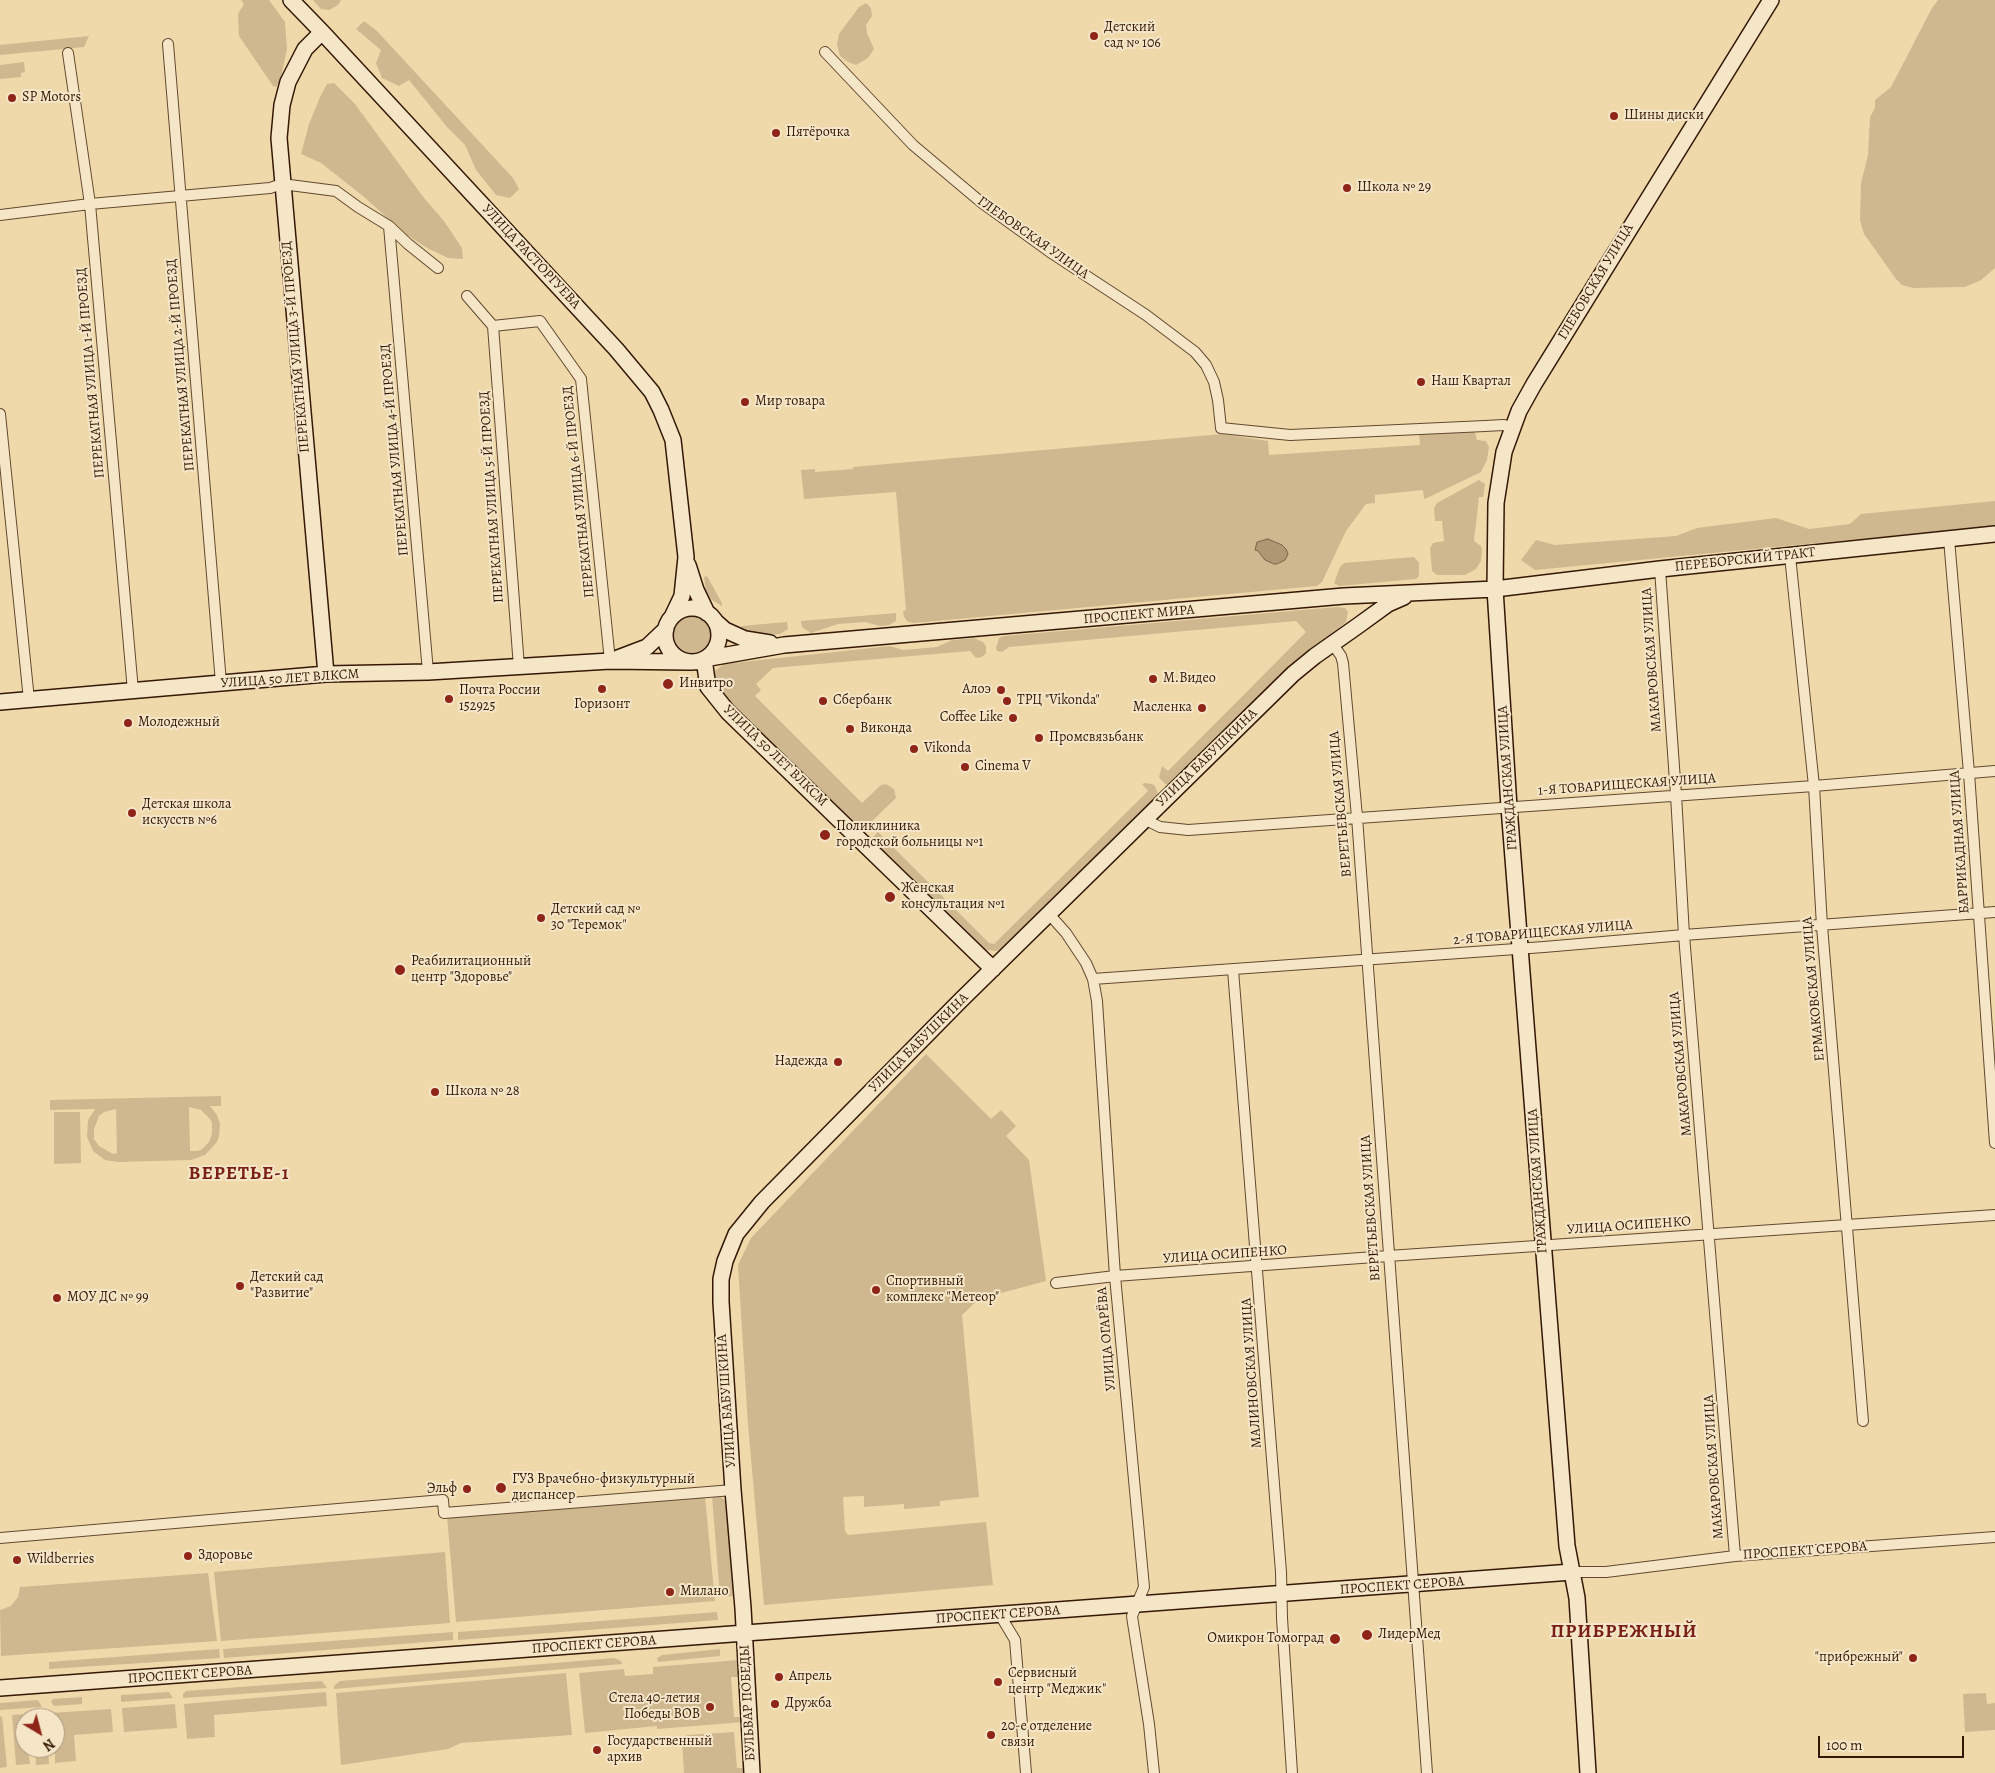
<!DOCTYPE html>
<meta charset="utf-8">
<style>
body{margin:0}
#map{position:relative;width:1995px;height:1773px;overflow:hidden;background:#efd9ab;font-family:Alegreya,serif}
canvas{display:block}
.north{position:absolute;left:15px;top:1708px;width:50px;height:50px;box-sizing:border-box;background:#f5e6c8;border:1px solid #a8947a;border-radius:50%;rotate:143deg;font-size:14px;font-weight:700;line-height:20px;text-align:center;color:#341805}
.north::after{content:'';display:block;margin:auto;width:18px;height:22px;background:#8f2418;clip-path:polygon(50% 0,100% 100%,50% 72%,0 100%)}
.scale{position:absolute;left:1818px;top:1736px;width:146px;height:22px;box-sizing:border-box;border:2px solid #341805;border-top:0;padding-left:6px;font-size:15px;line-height:18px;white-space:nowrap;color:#341805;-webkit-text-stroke:4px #f5e6c8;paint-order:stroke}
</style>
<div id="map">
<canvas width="1995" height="1773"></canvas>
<div class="north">N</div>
<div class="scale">100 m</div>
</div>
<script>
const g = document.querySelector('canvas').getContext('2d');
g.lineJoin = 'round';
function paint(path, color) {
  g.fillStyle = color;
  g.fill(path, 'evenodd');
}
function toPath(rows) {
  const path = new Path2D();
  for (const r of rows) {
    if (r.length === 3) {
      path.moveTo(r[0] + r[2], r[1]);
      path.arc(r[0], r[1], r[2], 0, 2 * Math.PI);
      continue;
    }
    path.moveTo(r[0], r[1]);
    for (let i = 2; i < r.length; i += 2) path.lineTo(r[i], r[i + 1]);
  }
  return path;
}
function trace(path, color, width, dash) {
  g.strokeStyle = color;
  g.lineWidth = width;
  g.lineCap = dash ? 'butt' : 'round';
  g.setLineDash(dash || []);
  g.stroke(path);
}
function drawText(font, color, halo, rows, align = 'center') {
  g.font = font + ' Alegreya,serif';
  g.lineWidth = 4;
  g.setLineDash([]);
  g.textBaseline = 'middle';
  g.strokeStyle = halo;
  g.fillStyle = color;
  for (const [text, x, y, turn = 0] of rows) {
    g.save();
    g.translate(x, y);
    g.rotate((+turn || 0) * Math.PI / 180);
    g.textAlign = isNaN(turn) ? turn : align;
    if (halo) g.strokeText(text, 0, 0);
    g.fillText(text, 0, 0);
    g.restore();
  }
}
paint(toPath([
 [241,0,269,0,285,22,287,49,280,81,276,87,273,86,239,36,238,14,244,4],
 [313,0,341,0,338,5,329,10,321,9],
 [1938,0,1995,0,1995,268,1981,280,1965,287,1913,288,1902,285,1896,279,1864,234,1860,220,1861,183,1868,155,1870,117,1875,108,1875,100,1891,87,1932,8],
 [866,3,871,8,872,16,866,25,867,33,874,49,868,58,856,65,848,62,840,56,837,45,839,34,859,7],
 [364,21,377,31,513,178,519,189,510,198,496,195,476,170,465,145,447,127,409,80,399,86,382,78,376,63,381,50,356,29],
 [89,36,84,47,0,55,0,45],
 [24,62,25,72,21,73,21,77,0,79,0,65],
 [334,83,355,104,424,198,444,221,462,248,463,259,448,258,429,249,405,234,363,196,321,163,301,154,309,124,321,95,327,84],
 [1470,430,1475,433,1477,440,1486,441,1489,447,1487,460,1481,472,1427,498,1424,499,1423,490,1375,495,1375,503,1366,504,1346,531,1322,582,1317,586,914,623,908,622,904,617,903,611,906,610,896,492,804,499,801,470,815,469,815,472,853,469,853,467,1222,434,1268,441,1269,455,1420,445,1419,432],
 [1479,480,1485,484,1483,497,1479,497,1474,541,1481,546,1482,551,1481,561,1476,569,1465,575,1437,575,1432,571,1430,548,1433,543,1444,541,1442,521,1435,521,1434,508,1437,503],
 [1995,501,1995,526,1535,570,1521,560,1536,540,1555,545,1676,536,1697,528,1776,518,1809,529,1850,524,1861,514],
 [1414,557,1419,563,1419,576,1416,579,1339,586,1334,583,1340,567,1344,563],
 [707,576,722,603,722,606,712,600,706,593,704,577],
 [1337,607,1345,608,1348,612,1346,622,1318,645,1240,719,1218,735,1194,759,1185,774,1168,785,1164,783,1159,777,1162,766,1168,771,1306,632,1296,621,1009,647,1002,652,997,651,996,648,999,638,1004,636],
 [692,635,23],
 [896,613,896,621,889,625,880,626,865,622,838,624,811,633,802,627,801,621],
 [787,622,788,629,780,634,755,637,741,632,741,626],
 [974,638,983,642,986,646,986,653,982,657,976,658,970,651,773,668,756,684,761,690,755,696,862,803,881,785,886,784,894,789,896,798,864,829,859,829,716,690,714,684,715,671,724,664,890,646,903,650,937,647,952,640],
 [1145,783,1152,784,1155,786,1158,794,1157,799,1003,949,995,951,981,949,872,844,872,838,878,832,989,943,994,944,1148,791,1142,784],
 [926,1054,991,1119,1001,1110,1016,1126,1006,1136,1029,1160,1046,1281,979,1299,962,1315,979,1497,940,1501,940,1506,904,1509,904,1504,864,1507,864,1496,843,1497,845,1531,848,1535,986,1522,993,1585,764,1605,748,1425,738,1265,751,1238],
 [221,1096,221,1106,210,1106,217,1115,220,1124,219,1136,217,1142,205,1155,191,1160,118,1162,105,1160,93,1151,87,1137,88,1120,95,1109,50,1110,50,1100],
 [189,1107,201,1110,210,1119,212,1123,212,1134,209,1142,201,1150,196,1151,190,1151],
 [116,1109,117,1153,113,1154,99,1146,94,1139,94,1129,99,1116,104,1112],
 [54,1112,80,1112,81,1163,54,1164],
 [712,1496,721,1497,727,1502,734,1596,720,1597],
 [705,1497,715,1601,456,1622,447,1516],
 [445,1552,450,1623,221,1641,214,1572],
 [208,1573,217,1641,1,1656,0,1610,11,1606,18,1597,20,1587],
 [717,1612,718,1620,458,1640,458,1632],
 [453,1632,453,1640,224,1658,223,1649],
 [219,1649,220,1658,49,1669,49,1662],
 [720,1649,720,1656,658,1662,657,1658,662,1655],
 [614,1658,621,1661,622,1664,334,1689,334,1686,340,1681],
 [739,1660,740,1677,731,1677,734,1717,743,1717,744,1722,657,1729,657,1726,585,1733,579,1673,624,1669,625,1676,653,1674,653,1667],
 [566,1673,572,1735,461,1743,448,1749,341,1765,336,1693],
 [322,1681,327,1688,183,1698,183,1694,186,1691],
 [169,1692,173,1698,121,1702,121,1695],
 [326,1692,327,1706,214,1715,215,1737,187,1739,184,1704],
 [1986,1693,1987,1704,1995,1703,1995,1730,1965,1732,1963,1694],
 [82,1697,82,1704,54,1706,51,1702,53,1699],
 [38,1700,42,1707,0,1710,0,1703],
 [175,1704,177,1728,124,1732,122,1708],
 [111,1709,113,1732,74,1735,76,1761,55,1763,55,1718,51,1718,51,1713],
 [25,1714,25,1748,28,1748,30,1764,16,1765,12,1715],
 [2,1716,7,1767,0,1768,0,1717],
 [734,1732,737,1768,748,1768,748,1773,684,1773,682,1741,687,1735],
 [35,1748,48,1748,49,1764,36,1765]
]), '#cfb88f');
const water = toPath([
 [1268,539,1282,545,1286,549,1288,554,1285,560,1277,564,1274,564,1265,560,1258,551,1255,550,1257,542,1268,539]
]);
paint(water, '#af9773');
trace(water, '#7e6447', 1);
const street = toPath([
 [168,44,221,683],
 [825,52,913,145,982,203,1050,252,1146,315,1195,352,1206,365,1214,382,1218,400,1221,428,1290,435,1485,426,1503,425,1513,427],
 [68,53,90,204,133,691],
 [0,215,90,204,270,188,282,184,336,191,358,207,389,226,408,244,438,268],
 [389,226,428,672],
 [467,296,493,326],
 [493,326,540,321,581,379,610,661],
 [493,326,519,667],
 [0,414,29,700],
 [1949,539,1969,773,1995,1143],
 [1790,556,1814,786,1822,926,1863,1421],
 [1660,569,1676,795,1684,935,1735,1556],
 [1332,643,1341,656,1343,663,1357,817,1427,1773],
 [1144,819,1160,827,1188,830,1814,786,1995,771],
 [1049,914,1066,933,1086,963,1093,979,1097,1001,1115,1276,1144,1587,1132,1616,1133,1623,1149,1724,1154,1773],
 [1233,970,1281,1572,1282,1618,1292,1773],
 [1093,979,1544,947,1684,935,1995,912],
 [1056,1283,1115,1276,1388,1256,1995,1215],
 [0,1538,443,1500,444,1513,733,1490],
 [1572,1572,1606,1572,1735,1556,1995,1537],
 [1000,1615,1015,1640,1026,1773]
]);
const secondary = toPath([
 [291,0,322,32,616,349,652,392,661,410,673,440,686,557,682,596,672,617],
 [322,32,305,49,288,82,282,105,279,138,326,674],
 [688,565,696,590,707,613],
 [692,635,27],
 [716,622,725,630,745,639,770,643],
 [618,658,647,647,666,629],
 [0,702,326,674,428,672,610,661,689,662],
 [993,969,728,712,708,687,704,659,784,645,1344,596,1495,589,1660,569,1995,534],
 [0,1688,1572,1572],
 [752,1773,743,1608,733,1490,721,1302,721,1279,725,1261,736,1234,762,1202,960,1001,1293,674,1315,656,1359,625,1388,604,1404,597],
 [1588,1773,1577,1598,1567,1546,1509,807,1495,589,1496,503,1504,452,1519,411,1534,384,1771,0]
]);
trace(street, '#63482e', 12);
trace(secondary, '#341805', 18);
trace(street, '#f5e6c8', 10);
trace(secondary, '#f5e6c8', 15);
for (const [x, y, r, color] of [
 [1094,36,5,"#8f2418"],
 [12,98,5,"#8f2418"],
 [1614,116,5,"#8f2418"],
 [776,133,5,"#8f2418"],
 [1347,188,5,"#8f2418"],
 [1421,382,5,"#8f2418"],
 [745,402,5,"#8f2418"],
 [1153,679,5,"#8f2418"],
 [668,684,6,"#8f2418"],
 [602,689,5,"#8f2418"],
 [1001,690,5,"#8f2418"],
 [449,699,5,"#8f2418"],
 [823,701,5,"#8f2418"],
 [1007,701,5,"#8f2418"],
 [1202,708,5,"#8f2418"],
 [1013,718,5,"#8f2418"],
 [128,723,5,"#8f2418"],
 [850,729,5,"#8f2418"],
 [1039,738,5,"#8f2418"],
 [914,749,5,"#8f2418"],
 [965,767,5,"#8f2418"],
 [132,813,5,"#8f2418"],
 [825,835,6,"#8f2418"],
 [890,897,6,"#8f2418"],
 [541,918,5,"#8f2418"],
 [400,970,6,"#8f2418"],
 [838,1062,5,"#8f2418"],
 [435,1092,5,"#8f2418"],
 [240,1286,5,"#8f2418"],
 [876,1290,5,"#8f2418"],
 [57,1298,5,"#8f2418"],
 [501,1488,6,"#8f2418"],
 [467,1489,5,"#8f2418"],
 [188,1556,5,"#8f2418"],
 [17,1560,5,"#8f2418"],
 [670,1592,5,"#8f2418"],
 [1367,1635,6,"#8f2418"],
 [1335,1639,6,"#8f2418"],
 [1913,1658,5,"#8f2418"],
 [779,1677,5,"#8f2418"],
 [998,1682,5,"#8f2418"],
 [775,1704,5,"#8f2418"],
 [710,1707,5,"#8f2418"],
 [991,1735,5,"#8f2418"],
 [597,1750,5,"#8f2418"]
]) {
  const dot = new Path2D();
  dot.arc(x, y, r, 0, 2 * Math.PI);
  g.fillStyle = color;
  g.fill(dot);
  trace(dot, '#f5e6c8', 2);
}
drawText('14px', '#341805', '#f5e6c8', [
 ["Детский",1104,28],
 ["сад № 106",1104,44],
 ["SP Motors",22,98],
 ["Шины диски",1624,116],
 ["Пятёрочка",786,133],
 ["Школа № 29",1357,188],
 ["Наш Квартал",1431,382],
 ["Мир товара",755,402],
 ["М.Видео",1163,679],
 ["Инвитро",679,684],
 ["Алоэ",991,690,"right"],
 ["Почта России",459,691],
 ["152925",459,707],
 ["Сбербанк",833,701],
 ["ТРЦ \"Vikonda\"",1017,701],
 ["Горизонт",602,705,"center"],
 ["Масленка",1192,708,"right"],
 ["Coffee Like",1003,718,"right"],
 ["Молодежный",138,723],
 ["Виконда",860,729],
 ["Промсвязьбанк",1049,738],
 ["Vikonda",924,749],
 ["Cinema V",975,767],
 ["Детская школа",142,805],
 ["искусств №6",142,821],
 ["Поликлиника",836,827],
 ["городской больницы №1",836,843],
 ["Женская",901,889],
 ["консультация №1",901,905],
 ["Детский сад №",551,910],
 ["30 \"Теремок\"",551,926],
 ["Реабилитационный",411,962],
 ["центр \"Здоровье\"",411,978],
 ["Надежда",828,1062,"right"],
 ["Школа № 28",445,1092],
 ["Детский сад",250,1278],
 ["\"Развитие\"",250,1294],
 ["Спортивный",886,1282],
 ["комплекс \"Метеор\"",886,1298],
 ["МОУ ДС № 99",67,1298],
 ["ГУЗ Врачебно-физкультурный",512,1480],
 ["диспансер",512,1496],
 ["Эльф",457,1489,"right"],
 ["Здоровье",198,1556],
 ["Wildberries",27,1560],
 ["Милано",680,1592],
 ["ЛидерМед",1378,1635],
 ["Омикрон Томоград",1324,1639,"right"],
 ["\"прибрежный\"",1903,1658,"right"],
 ["Сервисный",1008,1674],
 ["центр \"Меджик\"",1008,1690],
 ["Апрель",789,1677],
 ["Стела 40-летия",700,1699,"right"],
 ["Победы ВОВ",700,1715,"right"],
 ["Дружба",785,1704],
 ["20-е отделение",1001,1727],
 ["связи",1001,1743],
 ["Государственный",607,1742],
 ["архив",607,1758]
], 'left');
drawText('14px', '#341805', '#f5e6c8', [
 ["ГЛЕБОВСКАЯ УЛИЦА",1033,238,35],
 ["УЛИЦА РАСТОРГУЕВА",531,257,47],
 ["ГЛЕБОВСКАЯ УЛИЦА",1596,282,-59],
 ["ПЕРЕКАТНАЯ УЛИЦА 3-Й ПРОЕЗД",296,347,-95],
 ["ПЕРЕКАТНАЯ УЛИЦА 2-Й ПРОЕЗД",181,365,-95],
 ["ПЕРЕКАТНАЯ УЛИЦА 1-Й ПРОЕЗД",91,373,-95],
 ["ПЕРЕКАТНАЯ УЛИЦА 4-Й ПРОЕЗД",395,450,-95],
 ["ПЕРЕКАТНАЯ УЛИЦА 6-Й ПРОЕЗД",579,492,-96],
 ["ПЕРЕКАТНАЯ УЛИЦА 5-Й ПРОЕЗД",492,497,-94],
 ["ПЕРЕБОРСКИЙ ТРАКТ",1745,560,-6],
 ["ПРОСПЕКТ МИРА",1139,615,-5],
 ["МАКАРОВСКАЯ УЛИЦА",1652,660,-94],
 ["УЛИЦА 50 ЛЕТ ВЛКСМ",290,679,-4],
 ["УЛИЦА 50 ЛЕТ ВЛКСМ",775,756,44],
 ["УЛИЦА БАБУШКИНА",1207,758,-44],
 ["ГРАЖДАНСКАЯ УЛИЦА",1508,778,-94],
 ["1-Я ТОВАРИЩЕСКАЯ УЛИЦА",1627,785,-4],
 ["ВЕРЕТЬЕВСКАЯ УЛИЦА",1341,804,-95],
 ["БАРРИКАДНАЯ УЛИЦА",1960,842,-94],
 ["2-Я ТОВАРИЩЕСКАЯ УЛИЦА",1543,933,-5],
 ["ЕРМАКОВСКАЯ УЛИЦА",1814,989,-95],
 ["УЛИЦА БАБУШКИНА",919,1043,-45],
 ["МАКАРОВСКАЯ УЛИЦА",1681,1064,-95],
 ["ГРАЖДАНСКАЯ УЛИЦА",1538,1181,-94],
 ["ВЕРЕТЬЕВСКАЯ УЛИЦА",1371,1208,-94],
 ["УЛИЦА ОСИПЕНКО",1629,1226,-4],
 ["УЛИЦА ОСИПЕНКО",1225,1255,-4],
 ["УЛИЦА ОГАРЁВА",1107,1339,-95],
 ["МАЛИНОВСКАЯ УЛИЦА",1252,1373,-94],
 ["УЛИЦА БАБУШКИНА",727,1401,-94],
 ["МАКАРОВСКАЯ УЛИЦА",1714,1467,-94],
 ["ПРОСПЕКТ СЕРОВА",1805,1551,-4],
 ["ПРОСПЕКТ СЕРОВА",1402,1586,-4],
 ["ПРОСПЕКТ СЕРОВА",998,1615,-4],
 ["ПРОСПЕКТ СЕРОВА",594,1645,-4],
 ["ПРОСПЕКТ СЕРОВА",190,1675,-4],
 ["БУЛЬВАР ПОБЕДЫ",748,1703,-93]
]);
g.letterSpacing = '1px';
drawText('bold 19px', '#7a1f14', '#f5e6c8', [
 ["ВЕРЕТЬЕ-1",239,1174],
 ["ПРИБРЕЖНЫЙ",1624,1632]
]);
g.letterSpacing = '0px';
</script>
